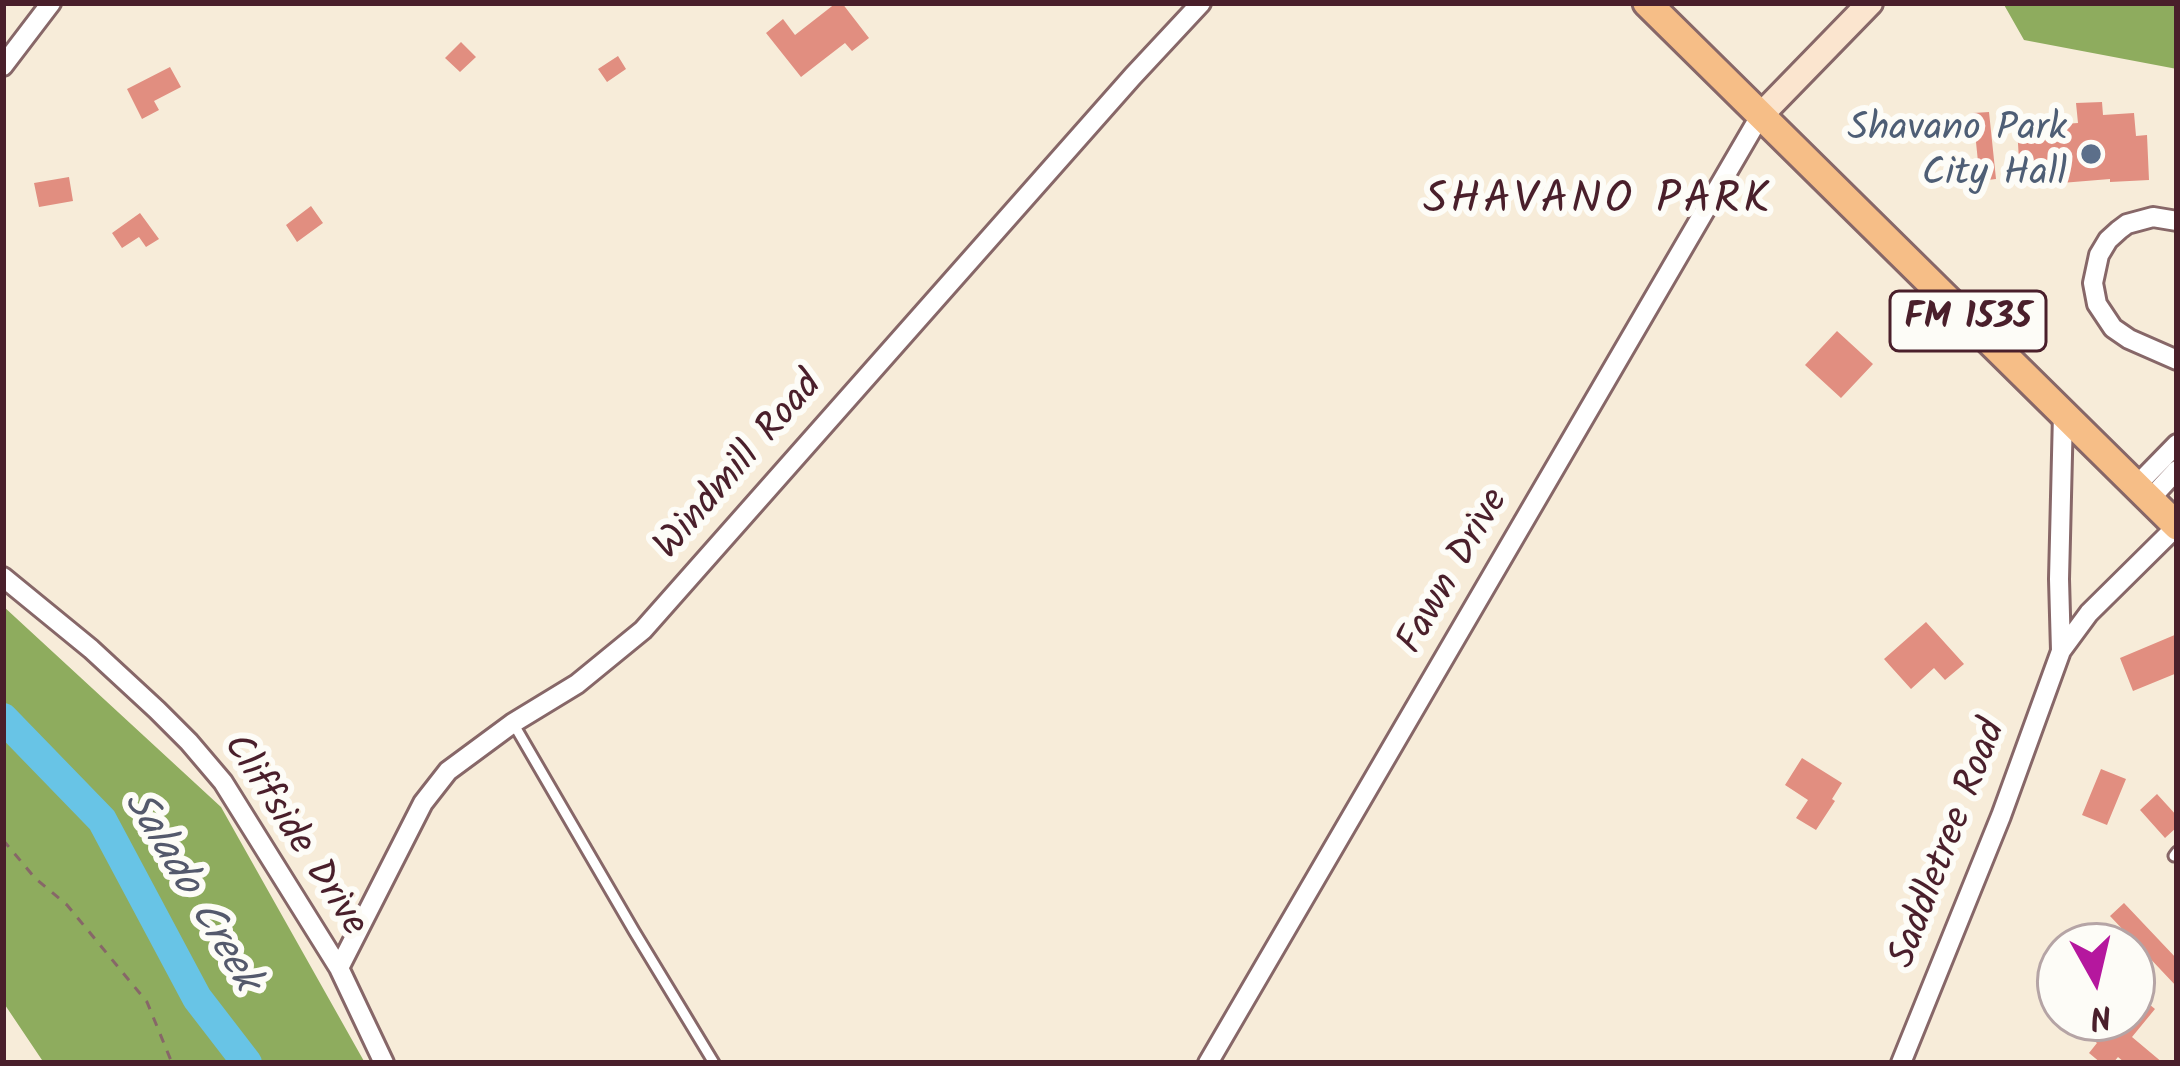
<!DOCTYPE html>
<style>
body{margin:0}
#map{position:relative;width:2180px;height:1066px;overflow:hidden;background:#f7ecd9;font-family:Kalam,sans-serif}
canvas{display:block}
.frame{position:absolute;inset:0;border:6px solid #4a1f2b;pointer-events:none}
.north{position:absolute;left:2036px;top:922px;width:120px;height:120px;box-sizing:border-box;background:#fdfcf7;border:3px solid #b5a4a5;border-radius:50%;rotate:172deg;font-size:33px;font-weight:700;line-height:48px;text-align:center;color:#4a1f2b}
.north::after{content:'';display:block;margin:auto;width:42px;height:54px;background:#b5179e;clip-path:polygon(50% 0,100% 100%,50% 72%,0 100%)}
</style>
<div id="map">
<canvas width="2180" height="1066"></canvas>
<div class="frame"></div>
<div class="north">N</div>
</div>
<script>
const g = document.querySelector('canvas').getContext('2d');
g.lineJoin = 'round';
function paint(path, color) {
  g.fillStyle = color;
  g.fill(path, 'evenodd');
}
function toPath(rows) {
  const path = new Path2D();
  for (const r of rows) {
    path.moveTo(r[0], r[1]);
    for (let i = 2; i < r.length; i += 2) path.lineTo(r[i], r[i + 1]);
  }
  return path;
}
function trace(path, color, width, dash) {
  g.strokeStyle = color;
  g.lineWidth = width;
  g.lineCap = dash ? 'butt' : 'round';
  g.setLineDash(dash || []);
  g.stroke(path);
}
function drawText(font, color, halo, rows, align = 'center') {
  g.font = font + ' Kalam,sans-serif';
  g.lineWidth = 12;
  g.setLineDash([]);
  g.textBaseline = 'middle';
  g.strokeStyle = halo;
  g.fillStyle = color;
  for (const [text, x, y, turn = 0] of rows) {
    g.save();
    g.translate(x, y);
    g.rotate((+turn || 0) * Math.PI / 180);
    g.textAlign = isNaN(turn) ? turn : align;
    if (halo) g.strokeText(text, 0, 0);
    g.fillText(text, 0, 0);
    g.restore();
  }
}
paint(toPath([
 [2003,3,2177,3,2177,69,2024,40],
 [3,606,221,807,365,1063,44,1063,3,1002]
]), '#8eac5e');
trace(toPath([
 [3,718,102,820,197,998,247,1063]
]), '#68c4e6', 30);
paint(toPath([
 [836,3,842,3,869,38,852,51,845,43,801,77,766,33,783,19,795,35],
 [461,42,476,57,460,72,445,58],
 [618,56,626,69,607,82,598,69],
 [170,67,181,87,154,101,159,110,142,119,127,89],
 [2102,102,2103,115,2134,113,2136,136,2147,135,2149,180,2110,182,2110,179,2037,185,2037,176,2020,177,2017,127,2078,123,2076,103],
 [1989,112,1996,179,1980,181,1973,113],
 [69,177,73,201,39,207,34,183],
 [311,206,323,223,297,242,286,225],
 [140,213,159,239,146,247,139,237,122,248,112,233],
 [1837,331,1873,364,1841,398,1805,365],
 [1926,622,1964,664,1945,680,1934,668,1911,689,1884,659],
 [2177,634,2177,673,2133,691,2120,658],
 [1802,758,1842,783,1832,799,1835,801,1816,830,1796,818,1808,800,1785,785],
 [2101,769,2126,779,2107,825,2082,815],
 [2157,794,2177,816,2177,827,2165,838,2140,810],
 [2124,903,2177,959,2177,987,2110,916],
 [2132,990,2155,1009,2132,1037,2163,1063,2125,1063,2118,1057,2113,1063,2101,1063,2089,1053,2097,1043,2088,1036,2103,1018,2132,1018]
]), '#e18e80');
const lane = toPath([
 [513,723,634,931,714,1063],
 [2174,856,2177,852]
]);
const street = toPath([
 [3,66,51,3],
 [2177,221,2153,217,2127,224,2119,230,2108,240,2099,255,2093,283,2097,304,2113,328,2129,339,2177,360],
 [2136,486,2177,444],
 [2150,499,2177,470],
 [3,577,91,649,157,710,189,742,223,782,339,968,384,1063],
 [2061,651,2059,579,2063,414],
 [339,968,423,803,448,771,513,723,577,684,643,630,1133,76,1201,3],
 [1208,1063,1760,116],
 [1901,1063,2001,816,2061,651,2089,613,2177,526]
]);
const secondary = toPath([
 [1760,116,1870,3]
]);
const primary = toPath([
 [1647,3,2177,526]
]);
trace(lane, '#876768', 15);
trace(street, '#876768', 24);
trace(secondary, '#876768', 30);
trace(primary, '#876768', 33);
trace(toPath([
 [3,840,35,878,67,905,147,1002,172,1063]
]), '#876768', 3, [9, 9]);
trace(lane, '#fff', 9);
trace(street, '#fff', 18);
trace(secondary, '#fbe5cf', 24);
trace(primary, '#f6be87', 27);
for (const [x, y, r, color] of [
 [2091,154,12,"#5c6f8a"]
]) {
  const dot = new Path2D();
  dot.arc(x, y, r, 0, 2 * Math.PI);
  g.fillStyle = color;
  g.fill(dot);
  trace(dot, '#fdfcf7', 4.5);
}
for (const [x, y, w] of [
 [1968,321,156]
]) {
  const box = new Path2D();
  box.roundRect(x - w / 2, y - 30, w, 60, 9);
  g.fillStyle = '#fdfcf7';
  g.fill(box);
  trace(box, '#4a1f2b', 3);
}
drawText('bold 36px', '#4a1f2b', null, [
 ["FM 1535",1968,321]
]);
drawText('39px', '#4e5e75', '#fdfcf7', [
 ["Shavano Park",2067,132],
 ["City Hall",2067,177]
], 'right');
drawText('39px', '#4a1f2b', '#fdfcf7', [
 ["Windmill Road",741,468,-49],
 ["Fawn Drive",1456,573,-60],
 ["Cliffside Drive",292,837,57],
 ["Saddletree Road",1951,845,-69]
]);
drawText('italic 42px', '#54596c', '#fdfcf7', [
 ["Salado Creek",188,893,59]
]);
g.letterSpacing = '3px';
drawText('45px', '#4a1f2b', '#fdfcf7', [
 ["SHAVANO PARK",1598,204]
]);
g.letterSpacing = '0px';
</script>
